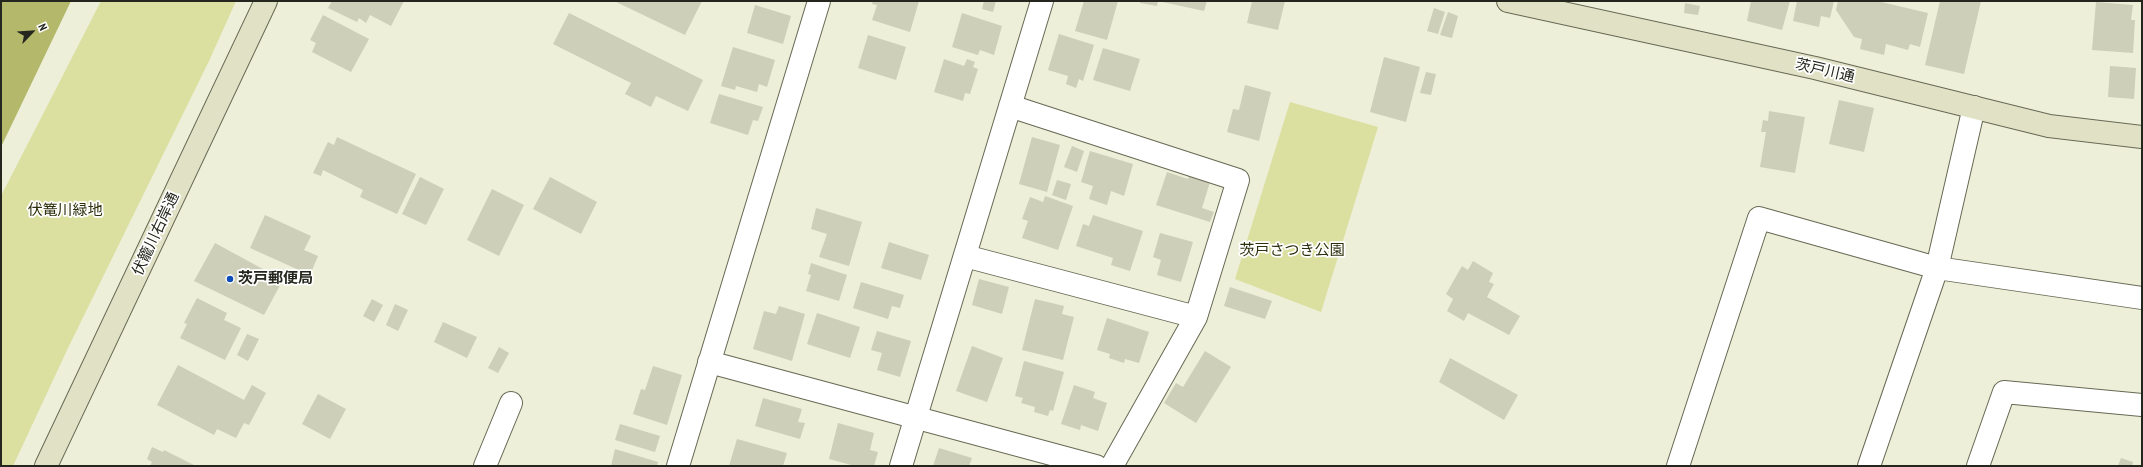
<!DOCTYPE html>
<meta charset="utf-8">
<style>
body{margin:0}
#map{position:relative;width:2143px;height:467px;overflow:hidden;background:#edefd8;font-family:"PT Sans Narrow",sans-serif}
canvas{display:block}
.frame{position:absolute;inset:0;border:2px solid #25261d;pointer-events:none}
.north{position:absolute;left:12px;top:12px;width:40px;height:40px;-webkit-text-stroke:3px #fff;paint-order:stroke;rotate:65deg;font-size:11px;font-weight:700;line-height:16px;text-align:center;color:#25261d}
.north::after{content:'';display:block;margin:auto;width:14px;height:18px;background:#25261d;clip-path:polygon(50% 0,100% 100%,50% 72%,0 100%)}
</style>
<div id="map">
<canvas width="2143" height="467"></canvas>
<div class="frame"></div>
<div class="north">N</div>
</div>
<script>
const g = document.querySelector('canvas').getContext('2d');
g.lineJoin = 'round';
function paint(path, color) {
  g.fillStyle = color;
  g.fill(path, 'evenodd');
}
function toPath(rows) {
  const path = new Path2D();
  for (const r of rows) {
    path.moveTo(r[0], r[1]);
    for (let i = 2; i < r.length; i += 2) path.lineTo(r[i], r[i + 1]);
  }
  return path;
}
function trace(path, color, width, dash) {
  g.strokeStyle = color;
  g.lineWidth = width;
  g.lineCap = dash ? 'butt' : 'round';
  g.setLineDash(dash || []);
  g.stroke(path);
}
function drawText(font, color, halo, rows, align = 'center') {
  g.font = font + ' "PT Sans Narrow","Noto Sans JP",sans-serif';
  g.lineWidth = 3.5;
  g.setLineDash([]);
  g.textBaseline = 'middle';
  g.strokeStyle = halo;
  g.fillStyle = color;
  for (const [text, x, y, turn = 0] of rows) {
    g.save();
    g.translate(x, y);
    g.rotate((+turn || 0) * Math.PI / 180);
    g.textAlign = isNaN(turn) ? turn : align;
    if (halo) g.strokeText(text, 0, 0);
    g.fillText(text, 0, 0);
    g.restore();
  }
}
paint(toPath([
 [101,1,236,1,209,61,68,348,13,466,1,466,1,196],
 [1290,102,1378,127,1321,312,1235,279]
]), '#dbdfa0');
paint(toPath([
 [1,1,71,1,1,147]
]), '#b4b86a');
paint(toPath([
 [332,1,404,1,391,26,370,15,366,23,359,18,357,22,328,8],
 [614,1,702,1,685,35],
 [873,1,919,1,910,32,872,20,877,5,872,4],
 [984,1,996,1,993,12,982,9],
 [1084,1,1118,1,1107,40,1075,31],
 [1140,1,1158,1,1157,6,1140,3],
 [1158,1,1207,1,1204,11],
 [1252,1,1285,1,1278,30,1247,23],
 [1751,1,1790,1,1782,30,1747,21],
 [1797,1,1834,1,1830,18,1821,16,1819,27,1793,21],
 [1838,1,1877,1,1928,13,1920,47,1910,44,1908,50,1886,44,1884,55,1860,49,1862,39,1854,37,1836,10],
 [1940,1,1981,1,1964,74,1925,65],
 [2096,2,2133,5,2131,20,2135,20,2133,53,2092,50],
 [1685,3,1700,6,1698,15,1684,13],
 [755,5,791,16,783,44,747,33],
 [1434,8,1445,12,1438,34,1427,31],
 [1448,12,1458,16,1452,38,1440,35],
 [569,13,703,80,688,111,656,96,651,107,625,94,631,83,553,44],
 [962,13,1002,26,994,55,980,50,978,55,952,47],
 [323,15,369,39,351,72,312,52,316,43,310,40],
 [1059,34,1094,45,1083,81,1079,79,1076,88,1066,84,1068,76,1048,70],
 [868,35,906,47,896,80,858,68],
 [733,47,775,60,767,87,759,84,757,92,736,86,735,90,721,86],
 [1103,48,1140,59,1130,91,1093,80],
 [1384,57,1420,67,1406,122,1370,112],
 [944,59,964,66,967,59,975,62,973,67,978,69,970,94,965,93,963,101,934,92],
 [2110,66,2136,68,2134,99,2108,97],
 [1426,72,1436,74,1431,95,1420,93],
 [1245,85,1271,92,1259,141,1227,132,1233,109,1239,110],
 [719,94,763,107,758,121,753,120,748,135,710,123],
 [1839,100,1874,108,1864,152,1829,144],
 [1769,111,1805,117,1795,173,1760,167,1766,132,1761,132,1763,120,1768,121],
 [337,137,416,174,397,214,360,197,363,190,323,170,321,176,313,173,328,142,334,145],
 [1032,137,1060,145,1047,192,1019,184],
 [1072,146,1084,151,1077,172,1064,167],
 [1090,151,1133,164,1124,196,1111,191,1107,205,1089,199,1093,186,1081,182],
 [1167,172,1188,179,1189,175,1210,182,1202,208,1214,212,1210,222,1156,205],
 [420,177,444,189,426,225,402,214],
 [550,177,597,202,581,234,533,209],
 [1057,180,1071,184,1066,200,1052,195],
 [492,189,524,205,499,256,467,240],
 [1045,196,1073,206,1058,250,1022,238,1028,221,1022,219,1030,197,1043,202],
 [816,208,862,222,849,266,819,257,827,234,811,229],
 [265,215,311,236,304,250,318,256,310,275,250,248],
 [1093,215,1143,231,1130,271,1111,265,1113,258,1076,246,1083,224,1089,226],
 [1160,233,1193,242,1181,282,1157,275,1161,260,1153,257],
 [889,242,929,255,921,280,881,268],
 [215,243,283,280,264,315,194,281],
 [1473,261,1493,273,1489,282,1494,284,1487,297,1520,316,1509,335,1468,313,1464,321,1447,311,1453,299,1446,294,1462,266,1468,270],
 [811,263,847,275,839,301,806,291,811,275,808,274],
 [979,279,1009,287,1002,314,972,305],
 [861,282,904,295,900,308,892,306,888,319,853,308],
 [1230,287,1272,301,1265,319,1224,306],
 [197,298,227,313,224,320,241,328,225,360,180,338,187,324,184,323],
 [372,299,383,305,374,322,363,316],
 [1035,299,1064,306,1062,314,1074,317,1063,360,1022,350],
 [395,304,408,310,398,331,386,325],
 [779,306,805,314,792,361,753,349,764,311,776,314],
 [817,313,860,327,850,358,807,344],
 [1107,318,1149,332,1139,363,1125,359,1124,363,1109,358,1110,354,1097,350],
 [443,322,477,337,467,358,434,342],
 [877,331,911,341,900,377,877,370,882,353,871,350],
 [247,334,259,339,248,361,237,355],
 [972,346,1003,358,987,402,956,391],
 [499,347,509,353,498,373,488,368],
 [1205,351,1231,367,1196,423,1164,403,1176,383,1183,387],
 [1450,358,1518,395,1504,420,1439,382],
 [1024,361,1064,372,1053,411,1050,410,1048,416,1034,412,1035,407,1021,403,1023,398,1015,396],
 [178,365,244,400,252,385,266,393,249,425,244,423,236,438,217,429,214,435,157,405],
 [653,366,682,375,667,425,633,414,641,389,645,390],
 [1074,385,1095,392,1093,398,1107,403,1098,431,1081,425,1080,430,1061,424],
 [318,394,346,409,330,439,302,424],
 [763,398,802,409,798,422,805,423,800,439,755,426],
 [838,423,874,433,870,450,878,452,874,466,855,466,829,459],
 [620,424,660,436,655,452,615,440],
 [737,439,787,453,783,466,729,466],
 [152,447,163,452,164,450,196,466,150,466,152,462,147,459],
 [939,448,972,458,969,466,933,466],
 [615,449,658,462,657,466,611,466],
 [2121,458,2133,462,2132,466,2118,466]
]), '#cdcfb8');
const street = toPath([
 [1010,106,1238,180,1196,317,1112,466],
 [965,256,1196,317],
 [709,362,1096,466],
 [485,466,511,403],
 [678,466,819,1],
 [901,466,1042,1],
 [1678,466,1759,218,1937,268,2142,298],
 [1869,466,1937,268,1974,107],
 [1978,466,2004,392,2142,405]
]);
const secondary = toPath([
 [1508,1,1815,68,2049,126,2142,137],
 [46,466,266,1]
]);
trace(street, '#676954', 24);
trace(secondary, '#676954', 24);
trace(street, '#fff', 22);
trace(secondary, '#e1e2c5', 22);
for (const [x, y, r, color] of [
 [230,279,4,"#0e4cb7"]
]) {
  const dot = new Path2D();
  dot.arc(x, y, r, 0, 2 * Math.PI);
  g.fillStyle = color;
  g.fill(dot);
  trace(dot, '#fff', 1.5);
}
drawText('15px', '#25261d', '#fff', [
 ["茨戸川通",1825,71,13],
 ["伏籠川右岸通",156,234,-65]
]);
drawText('15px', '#2e300d', '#fff', [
 ["伏篭川緑地",65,211],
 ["茨戸さつき公園",1292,251]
]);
drawText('bold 15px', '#25261d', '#fff', [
 ["茨戸郵便局",238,279]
], 'left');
</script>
